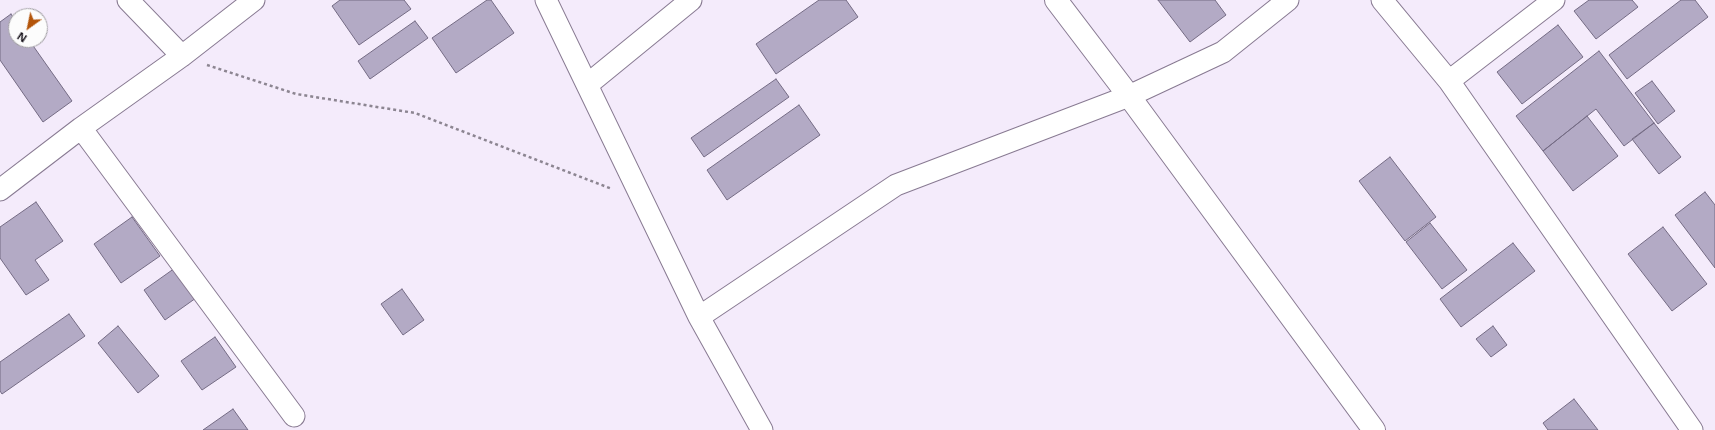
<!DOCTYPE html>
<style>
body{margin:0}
#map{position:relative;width:1715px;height:430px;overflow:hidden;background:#f4ebfb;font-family:"Open Sans",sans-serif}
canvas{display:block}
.north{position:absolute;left:8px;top:8px;width:40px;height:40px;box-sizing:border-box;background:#fcfcfc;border:1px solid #a09ea2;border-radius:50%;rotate:213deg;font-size:11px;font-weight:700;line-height:16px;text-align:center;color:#17121b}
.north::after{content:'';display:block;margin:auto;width:14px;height:18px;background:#b35409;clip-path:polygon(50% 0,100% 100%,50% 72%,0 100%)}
</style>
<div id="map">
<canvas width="1715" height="430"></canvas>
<div class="north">N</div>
</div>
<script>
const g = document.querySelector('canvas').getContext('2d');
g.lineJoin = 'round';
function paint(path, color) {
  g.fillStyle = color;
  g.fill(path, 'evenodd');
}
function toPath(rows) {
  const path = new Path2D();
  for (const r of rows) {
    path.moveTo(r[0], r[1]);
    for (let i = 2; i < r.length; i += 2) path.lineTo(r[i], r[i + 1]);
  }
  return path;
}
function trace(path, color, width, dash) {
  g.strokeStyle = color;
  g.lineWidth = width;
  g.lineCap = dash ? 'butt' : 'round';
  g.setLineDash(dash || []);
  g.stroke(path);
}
const building = toPath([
 [340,0,404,0,411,9,359,45,332,6,340,0],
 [487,0,491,0,514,33,456,73,432,38,487,0],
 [819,0,846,0,858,17,776,74,756,44,819,0],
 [1158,0,1215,0,1226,15,1190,42,1158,0],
 [1589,0,1632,0,1638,7,1596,39,1574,11,1589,0],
 [1681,0,1695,0,1708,17,1627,79,1609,55,1681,0],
 [11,14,16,22,16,40,29,40,72,101,43,122,0,60,0,22,11,14],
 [415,21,428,38,370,79,358,61,415,21],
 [1558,25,1583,57,1522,104,1497,72,1558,25],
 [1599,51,1654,123,1624,146,1596,109,1543,151,1516,116,1599,51],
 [776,79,789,97,704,157,691,138,776,79],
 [1652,81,1675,111,1658,124,1635,93,1652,81],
 [799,105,820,135,727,200,707,170,799,105],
 [1587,116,1618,156,1573,191,1543,151,1587,116],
 [1654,123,1681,157,1659,174,1632,139,1654,123],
 [1390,157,1436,217,1405,241,1359,181,1390,157],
 [1705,192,1715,205,1715,268,1675,215,1705,192],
 [36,202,63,241,35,260,49,280,26,295,0,258,0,227,36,202],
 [132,217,160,256,121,283,94,244,132,217],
 [1430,223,1467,270,1442,289,1406,242,1430,223],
 [1663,227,1707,284,1672,311,1628,254,1663,227],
 [1513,243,1535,271,1461,327,1440,299,1513,243],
 [175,268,196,298,165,320,144,290,175,268],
 [402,289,424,320,403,335,381,304,402,289],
 [69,314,85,336,2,394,0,391,0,362,69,314],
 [118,326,159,376,138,393,98,343,118,326],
 [1493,326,1507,345,1491,357,1476,339,1493,326],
 [215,337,236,367,202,390,181,361,215,337],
 [1574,399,1598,430,1548,430,1543,423,1574,399],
 [233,409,248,430,203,430,233,409]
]);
paint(building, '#b3aac5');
trace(building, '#746b84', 1);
const street = toPath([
 [128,0,182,56],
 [546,0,699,317,762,430],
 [1382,0,1449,81,1692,430],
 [1449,81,1554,0],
 [587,85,691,0],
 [81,128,294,416],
 [0,190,81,128,182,56,254,0],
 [699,317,896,185,1129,96,1223,52,1288,0]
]);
const secondary = toPath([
 [1056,0,1129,96,1374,430]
]);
trace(street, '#887a92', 23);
trace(secondary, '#887a92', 24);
trace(toPath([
 [207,65,296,94,415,113,612,189]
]), '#8c8591', 2.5, [3, 3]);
trace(street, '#fff', 21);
trace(secondary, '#fff', 22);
</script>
